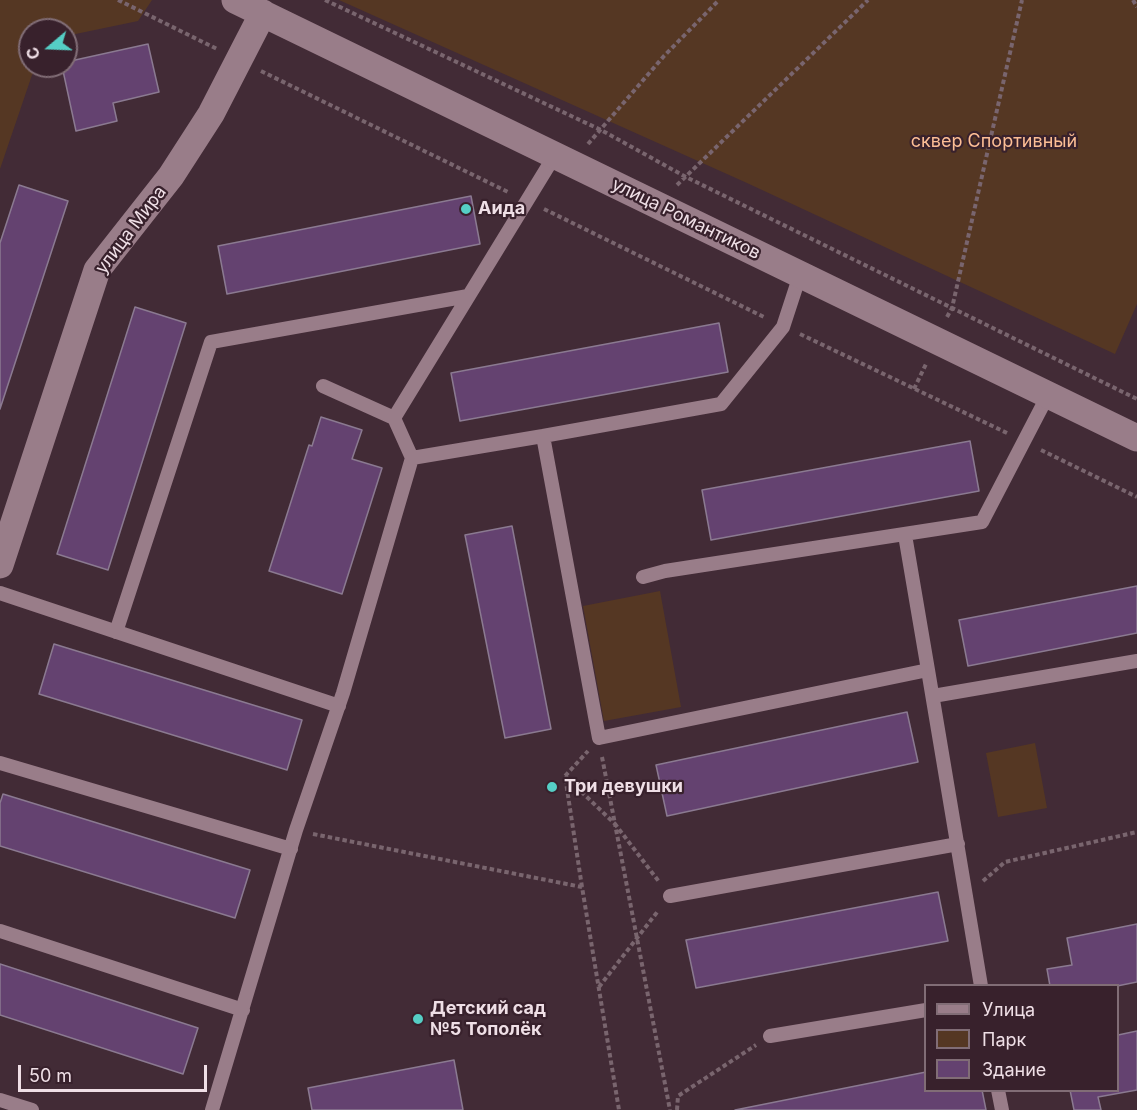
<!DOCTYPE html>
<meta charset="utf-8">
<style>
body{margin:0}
#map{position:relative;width:1137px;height:1110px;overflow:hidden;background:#422b36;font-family:Inter,sans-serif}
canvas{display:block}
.legend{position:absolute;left:924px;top:984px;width:195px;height:108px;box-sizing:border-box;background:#38212c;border:2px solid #816d76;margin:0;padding:8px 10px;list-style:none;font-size:18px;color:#efdfe6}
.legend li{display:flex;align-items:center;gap:12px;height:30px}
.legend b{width:30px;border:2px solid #816d76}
.north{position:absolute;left:18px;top:18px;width:60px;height:60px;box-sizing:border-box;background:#38212c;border:2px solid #816d76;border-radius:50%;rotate:251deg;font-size:16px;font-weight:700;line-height:24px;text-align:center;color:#efdfe6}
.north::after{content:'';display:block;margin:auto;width:21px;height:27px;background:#55cec5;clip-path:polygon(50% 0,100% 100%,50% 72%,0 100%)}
.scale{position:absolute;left:18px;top:1065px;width:189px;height:27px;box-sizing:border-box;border:3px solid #efdfe6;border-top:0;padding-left:8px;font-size:18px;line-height:21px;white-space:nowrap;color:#efdfe6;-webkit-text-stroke:4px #38212c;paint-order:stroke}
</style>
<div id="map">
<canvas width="1137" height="1110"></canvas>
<ul class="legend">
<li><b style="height:8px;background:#997d89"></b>Улица</li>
<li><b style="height:16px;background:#553723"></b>Парк</li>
<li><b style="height:16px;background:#644270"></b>Здание</li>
</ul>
<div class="north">С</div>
<div class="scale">50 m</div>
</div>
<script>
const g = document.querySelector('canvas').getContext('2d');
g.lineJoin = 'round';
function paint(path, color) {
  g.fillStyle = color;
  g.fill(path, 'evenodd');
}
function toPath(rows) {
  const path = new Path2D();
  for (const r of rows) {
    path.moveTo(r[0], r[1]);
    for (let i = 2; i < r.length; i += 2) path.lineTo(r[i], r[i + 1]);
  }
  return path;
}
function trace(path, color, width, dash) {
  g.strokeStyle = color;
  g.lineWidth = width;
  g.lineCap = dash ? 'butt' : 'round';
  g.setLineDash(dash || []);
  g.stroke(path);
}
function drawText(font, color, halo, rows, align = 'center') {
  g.font = font + ' Inter,sans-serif';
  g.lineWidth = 4.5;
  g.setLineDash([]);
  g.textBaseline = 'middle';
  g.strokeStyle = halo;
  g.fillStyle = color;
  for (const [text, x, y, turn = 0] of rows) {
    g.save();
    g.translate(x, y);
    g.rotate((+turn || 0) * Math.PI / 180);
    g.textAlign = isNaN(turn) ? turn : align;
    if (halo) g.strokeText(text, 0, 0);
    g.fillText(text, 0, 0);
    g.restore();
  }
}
paint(toPath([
 [0,0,152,0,138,21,66,36,66,30,30,30,30,66,38,66,32,75,0,169],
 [339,0,1137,0,1137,304,1115,354,747,183],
 [660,591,681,707,604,721,583,606],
 [1035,743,1047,808,998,817,986,753]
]), '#553723');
const building = toPath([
 [148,44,159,92,113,103,117,121,76,131,62,66,66,66,66,62,148,44],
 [19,185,68,201,0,409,0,243,19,185],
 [471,196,480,244,227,294,218,246,471,196],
 [135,307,186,323,108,570,57,554,135,307],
 [719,323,728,372,460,421,451,373,719,323],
 [321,417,362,430,352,459,382,468,342,594,269,571,309,445,312,446,321,417],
 [970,441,979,491,711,540,702,490,970,441],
 [512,526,551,729,505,738,465,535,512,526],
 [1137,586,1137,633,968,666,959,620,1137,586],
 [54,644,302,720,287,770,39,694,54,644],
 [907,712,918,762,667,816,656,765,907,712],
 [3,794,250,870,235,918,0,846,0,803,3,794],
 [938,892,948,941,696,988,686,940,938,892],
 [1137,924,1137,982,1117,986,1050,986,1047,969,1072,965,1067,938,1137,924],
 [0,964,198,1028,183,1074,0,1015,0,964],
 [1137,1031,1137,1090,1098,1097,1101,1110,1074,1110,1070,1090,1118,1090,1118,1035,1137,1031],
 [454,1060,463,1110,312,1110,308,1088,454,1060],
 [926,1072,926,1090,982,1090,986,1110,735,1110,926,1072]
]);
paint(building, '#644270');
trace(building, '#8b7a91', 1.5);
trace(toPath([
 [118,0,217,49],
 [325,0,601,130,686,177,1137,399],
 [1133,0,1137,7],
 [261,71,510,193],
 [588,144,664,56,719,0],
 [677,185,868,0],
 [544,209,766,318],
 [947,317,952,308,1022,0],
 [800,334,1007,433],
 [914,389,927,362],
 [1041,450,1137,497],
 [602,757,615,824,660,883],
 [565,776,615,824,670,1110],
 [313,834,582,887,619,1110],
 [983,881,1005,862,1137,832],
 [582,887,565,776,588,751],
 [599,987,658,911],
 [677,1110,678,1096,756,1045]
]), '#79656e', 4, [4.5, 3]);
trace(toPath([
 [555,155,394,418,412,458,543,436,599,738,928,670,981,986],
 [323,386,394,418],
 [543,436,721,404,783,327,800,275],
 [905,535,928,670],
 [643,577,665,571,982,522,1048,395],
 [0,593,339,706],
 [116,632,211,342,468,296],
 [933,696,1137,661],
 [0,763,291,849],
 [670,896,958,844],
 [0,931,243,1010],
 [770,1036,926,1010],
 [998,1090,1002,1110],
 [0,1100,32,1110],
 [212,1110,296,830,343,693,412,458]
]), '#997d89', 14);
trace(toPath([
 [235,0,1137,438],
 [0,565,97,270,171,176,211,114,263,13]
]), '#997d89', 27);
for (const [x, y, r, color] of [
 [466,209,6,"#55cec5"],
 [552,787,6,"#55cec5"],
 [418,1019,6,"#55cec5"]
]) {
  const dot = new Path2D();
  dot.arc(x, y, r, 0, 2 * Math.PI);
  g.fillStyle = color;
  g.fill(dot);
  trace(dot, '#38212c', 2);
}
drawText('18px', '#fdbe95', '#38212c', [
 ["сквер Спортивный",994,142]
]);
drawText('bold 18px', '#efdfe6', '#38212c', [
 ["Аида",478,209],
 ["Три девушки",564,787],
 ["Детский сад",430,1009],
 ["№5 Тополёк",430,1030]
], 'left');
drawText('18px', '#efdfe6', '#38212c', [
 ["улица Романтиков",686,219,26],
 ["улица Мира",131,230,-53]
]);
</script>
